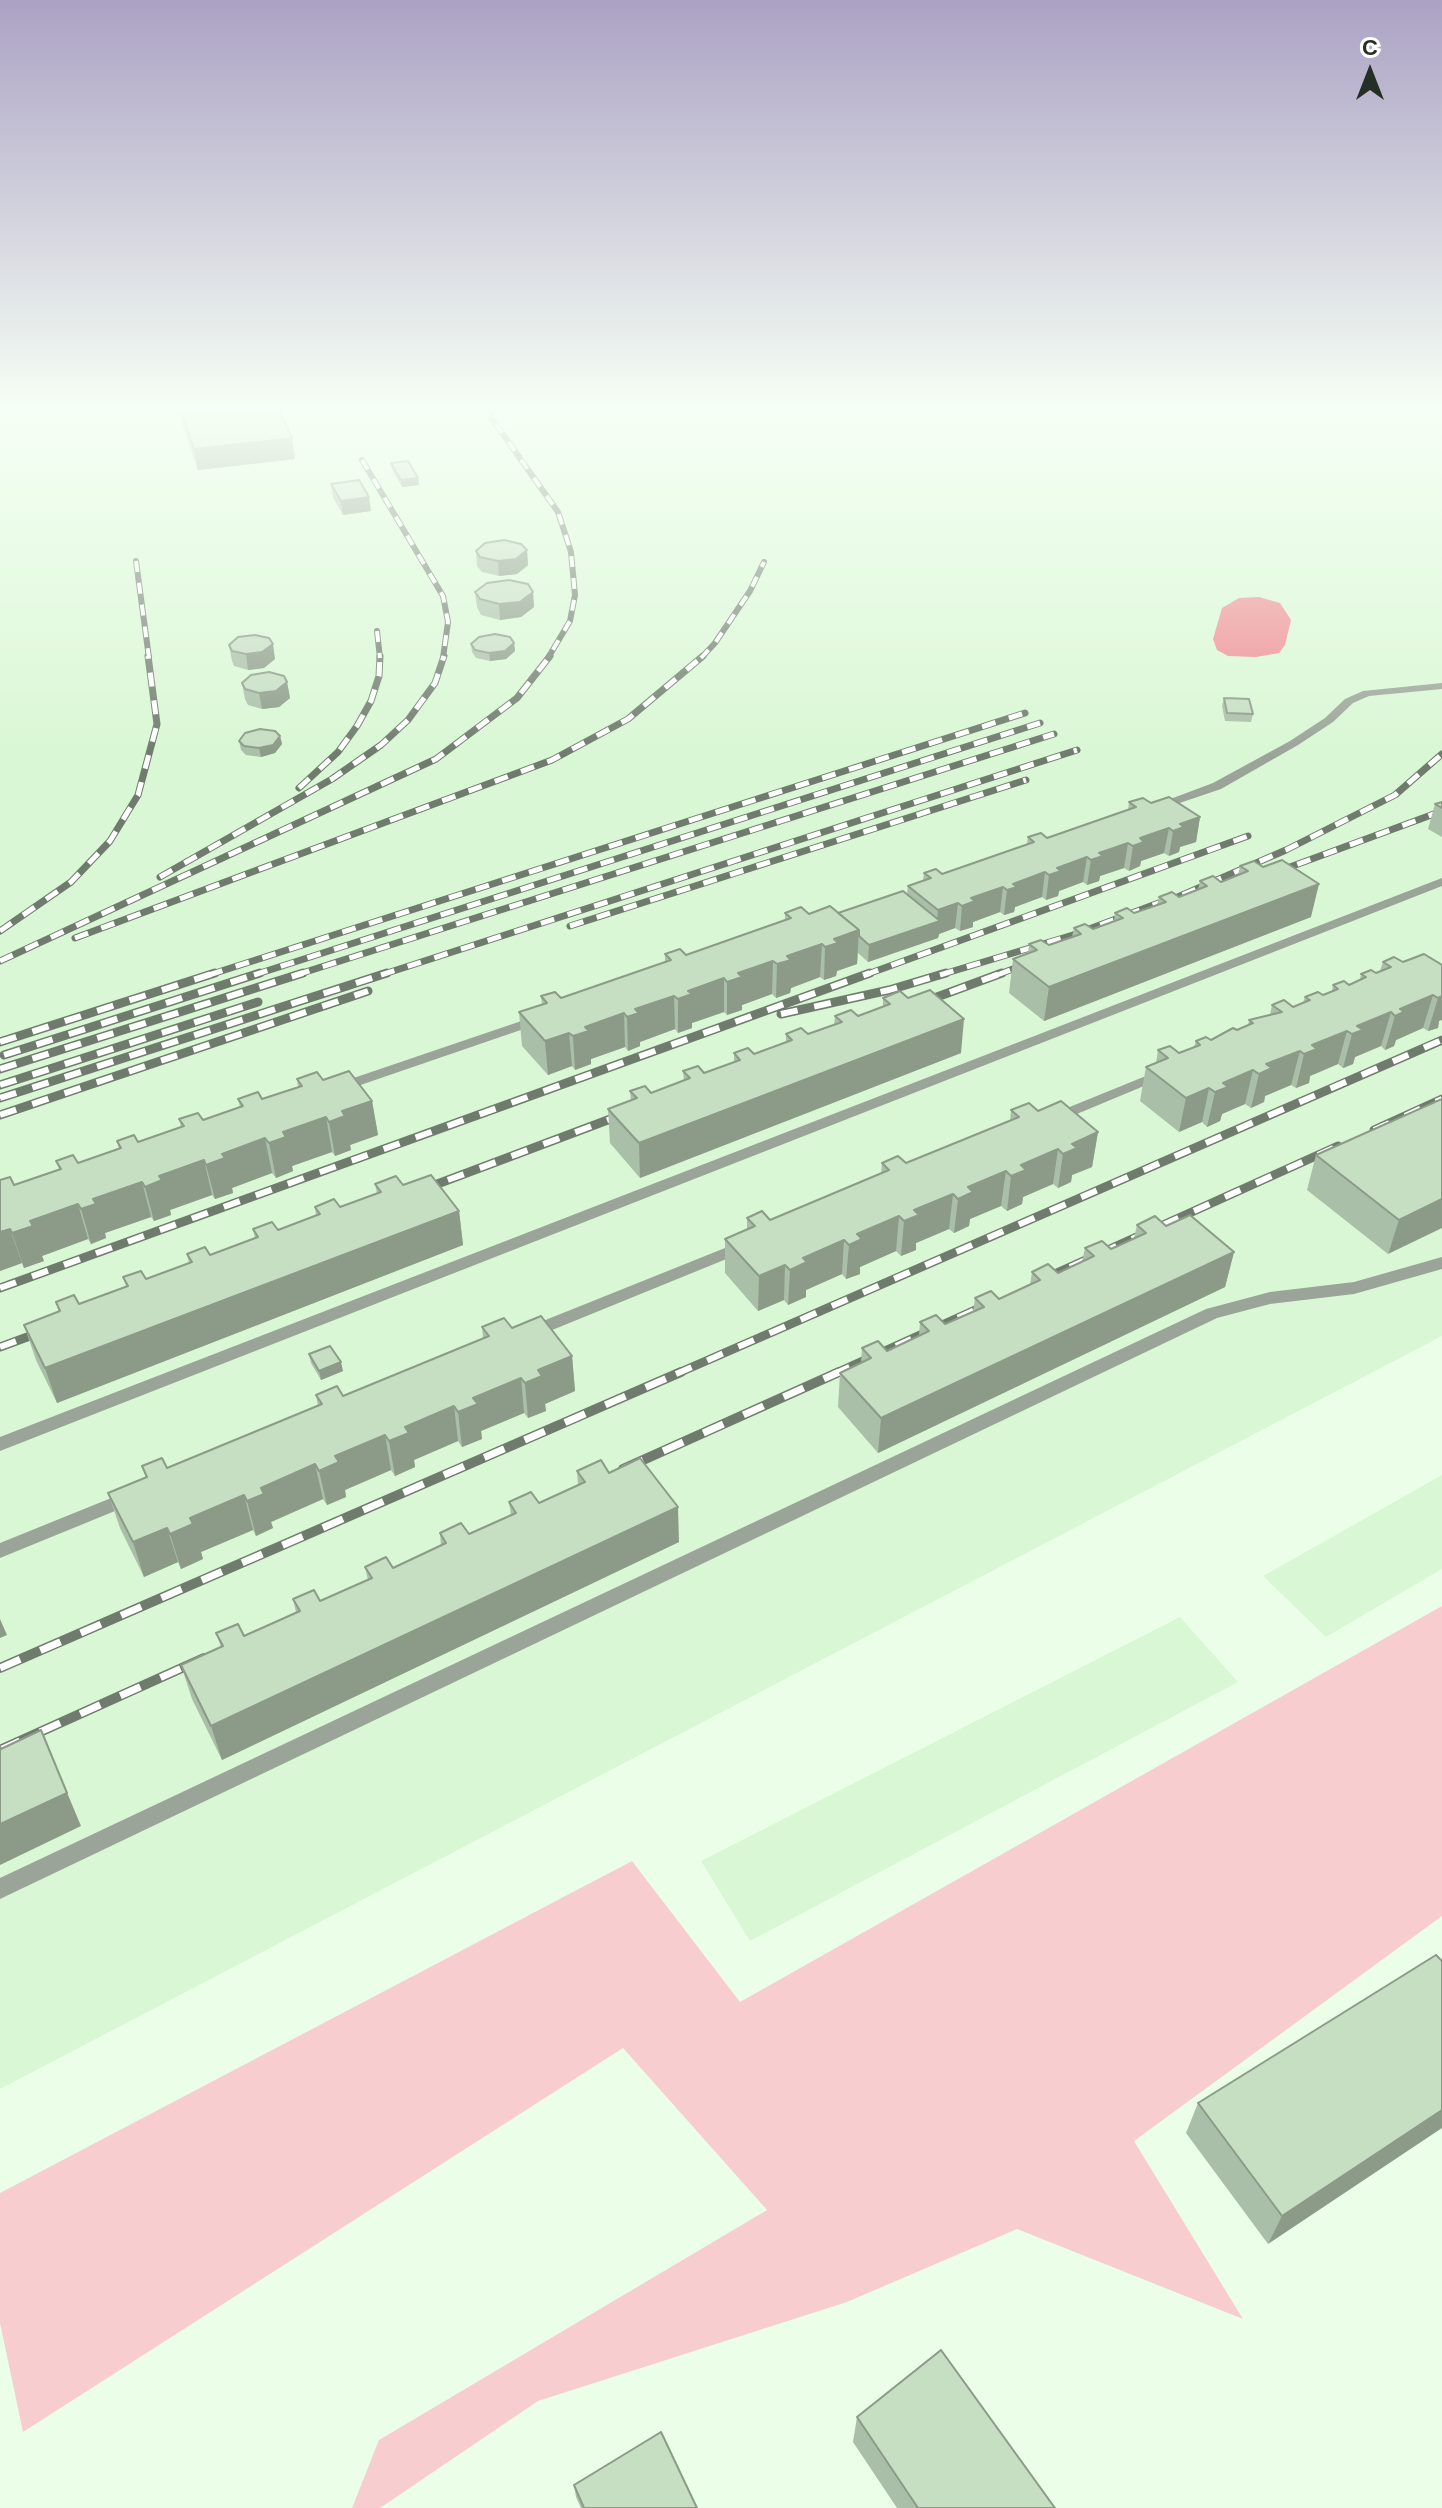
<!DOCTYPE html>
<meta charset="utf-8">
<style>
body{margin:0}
#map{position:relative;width:1442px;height:2508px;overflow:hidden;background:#ebffe8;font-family:Arial,sans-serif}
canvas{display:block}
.north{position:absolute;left:1330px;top:32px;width:80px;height:80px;-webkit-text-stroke:6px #fff;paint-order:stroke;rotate:0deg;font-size:22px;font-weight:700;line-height:32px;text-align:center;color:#262f24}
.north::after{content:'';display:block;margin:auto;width:28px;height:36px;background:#262f24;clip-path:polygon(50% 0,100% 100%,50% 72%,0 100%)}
</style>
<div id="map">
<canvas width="1442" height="2508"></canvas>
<div class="north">С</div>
</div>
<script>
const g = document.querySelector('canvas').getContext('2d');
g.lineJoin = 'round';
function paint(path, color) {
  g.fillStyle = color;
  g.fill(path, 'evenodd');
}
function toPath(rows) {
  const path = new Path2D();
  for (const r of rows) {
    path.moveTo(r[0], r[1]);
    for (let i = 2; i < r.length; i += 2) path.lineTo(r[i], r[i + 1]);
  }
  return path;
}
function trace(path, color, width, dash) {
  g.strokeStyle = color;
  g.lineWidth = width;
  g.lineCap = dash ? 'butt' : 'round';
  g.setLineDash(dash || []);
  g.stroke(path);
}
paint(toPath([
 [0,406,1442,406,1442,1336,0,2089],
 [1442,1475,1442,1569,1326,1637,1263,1576],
 [1180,1617,1238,1682,750,1941,701,1861]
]), '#d9f7d4');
paint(toPath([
 [1442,1606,1442,1916,1134,2141,1243,2319,1017,2229,847,2302,538,2401,380,2508,352,2508,379,2440,767,2210,623,2048,23,2432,0,2323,0,2193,632,1861,740,2002]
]), '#f8cdcf');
paint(toPath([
 [1259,597,1280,603,1291,620,1285,645,1279,653,1256,657,1228,656,1217,650,1213,639,1222,608,1239,598]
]), '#ef868d');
paint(toPath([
 [1442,683,1442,689,1369,696,1353,703,1333,722,1298,745,1221,789,1159,810,1151,810,1149,807,1213,783,1290,741,1325,718,1345,699,1363,691,1442,683],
 [1442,878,1442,886,0,1451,0,1437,1442,878],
 [539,1015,544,1016,546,1019,544,1022,343,1091,338,1093,331,1088,333,1085,539,1015],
 [1163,1069,1168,1070,1170,1073,1168,1076,1060,1121,1055,1123,1048,1118,1050,1115,1163,1069],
 [745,1240,753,1245,751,1249,535,1337,529,1339,523,1337,521,1333,523,1329,745,1240],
 [1442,1257,1442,1269,1354,1294,1270,1304,1217,1318,0,1899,0,1878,1206,1309,1270,1292,1354,1282,1442,1257],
 [131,1490,137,1492,140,1497,137,1502,0,1558,0,1543,131,1490]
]), '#9aa498');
const railFar3 = toPath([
 [483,406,558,512,571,552,575,595,570,621,548,658],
 [362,460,443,596,448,622,443,658],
 [136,561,149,658],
 [377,631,380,658],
 [701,658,715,643,750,591,764,562]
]);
const railFar2 = toPath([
 [299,788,338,752,357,726,371,701,379,676,380,656],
 [1271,874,1442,811],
 [160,877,332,779,381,745,408,720,435,683,444,656],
 [1157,906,1286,850,1395,795,1442,754],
 [570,926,1026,780],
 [0,931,71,882,110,841,138,795,157,724,148,656],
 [75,938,552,760,628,719,703,656],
 [0,961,436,759,517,698,550,656],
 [209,975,1025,713],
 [254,975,1040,723],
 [296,975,1054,734],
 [381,975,1077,750],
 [865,975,1248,836],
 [940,975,1073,935,1164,901],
 [997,975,1034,961]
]);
const railFar1 = toPath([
 [918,1004,1002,973],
 [781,1014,889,990,946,973],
 [0,1042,215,973],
 [4,1055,260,973],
 [0,1069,303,973],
 [0,1085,258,1002],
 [0,1098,387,973],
 [0,1115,368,991],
 [1374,1130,1442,1099],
 [416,1192,629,1112],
 [1039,1281,1338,1146],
 [0,1288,870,973],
 [0,1347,49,1329],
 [676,1374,1442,1040],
 [834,1374,995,1301]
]);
const rail = toPath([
 [623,1469,839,1372],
 [0,1668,681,1372],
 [0,1750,204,1658]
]);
trace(railFar3, '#6f7c6d', 6);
trace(railFar2, '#6f7c6d', 7);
trace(railFar1, '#6f7c6d', 9);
trace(rail, '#6f7c6d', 10);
trace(railFar3, '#fff', 4, [11]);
trace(railFar2, '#fff', 5, [14]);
trace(railFar1, '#fff', 6, [17]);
trace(rail, '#fff', 7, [22]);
paint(toPath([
 [176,406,277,406,292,438,295,459,198,470],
 [391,463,418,478,419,485,402,487,392,470],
 [331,484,371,511,343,515,333,498],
 [527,550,528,565,517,574,499,576,482,572,477,566,476,551],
 [475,592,533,592,534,607,521,617,500,620,481,615,477,607],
 [514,643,515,651,506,659,490,661,476,658,472,652,471,644],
 [229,645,275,659,264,668,248,670,234,666,232,661],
 [287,682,290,698,279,707,262,709,248,705,245,699,242,683],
 [1224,698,1253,714,1251,722,1225,721,1222,706],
 [280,736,282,744,275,753,261,757,246,755,241,750,239,741],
 [1129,802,1151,803,1200,817,1196,842,1180,847,1179,852,1169,856,1164,853,1141,861,1140,866,1129,871,1124,868,1100,876,1099,881,1087,885,1083,882,1059,891,1058,896,1046,900,1042,897,1015,907,1014,912,1004,915,1000,912,973,922,973,927,960,931,955,928,939,934,938,938,868,962,858,953,857,964,837,971,836,976,824,980,820,977,791,988,790,993,776,998,772,994,742,1005,742,1010,727,1015,724,1012,692,1023,692,1028,678,1033,675,1029,640,1042,640,1046,628,1051,625,1047,591,1059,591,1064,575,1070,572,1066,548,1075,522,1046,519,1012,542,1004,541,996,561,998,665,962,665,954,686,955,785,921,785,913,838,913,907,894,908,886,923,881,924,873,942,874,1027,844,1028,837,1047,838,1128,810],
 [1442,802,1442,837,1428,829,1435,804],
 [1240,866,1311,917,1044,1021,1009,993,1013,959,1028,954,1029,944,1049,945,1072,937,1074,928,1093,929,1114,922,1115,913,1134,913,1157,905,1159,897,1179,897,1198,890,1200,881,1221,882,1238,875],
 [1383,962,1442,965,1439,1021,1438,1028,1428,1031,1423,1028,1396,1040,1394,1046,1385,1050,1381,1046,1355,1057,1353,1064,1343,1068,1338,1064,1310,1076,1309,1083,1296,1088,1291,1085,1265,1096,1264,1102,1251,1108,1245,1104,1222,1114,1220,1121,1207,1127,1202,1122,1179,1132,1140,1101,1146,1067,1156,1063,1158,1050,1179,1053,1194,1047,1196,1041,1211,1040,1248,1026,1249,1020,1270,1015,1272,1005,1293,1007,1303,1003,1305,997,1323,995,1332,991,1333,985,1349,985,1360,980,1361,974,1376,973,1380,971],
 [883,998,961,1053,640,1178,610,1143,608,1109,631,1101,630,1091,651,1093,684,1081,683,1071,704,1073,734,1062,734,1053,754,1054,786,1042,786,1034,808,1034,834,1025,835,1016,858,1016,883,1007],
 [297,1079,323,1080,372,1101,378,1135,350,1145,351,1150,335,1156,332,1152,292,1166,293,1171,276,1178,272,1173,232,1188,233,1193,215,1199,212,1195,170,1210,171,1215,154,1221,151,1217,105,1233,106,1238,91,1244,88,1239,42,1256,44,1261,24,1268,22,1263,0,1271,14,1185,59,1169,56,1161,78,1163,119,1149,117,1141,138,1142,181,1127,179,1119,203,1120,240,1107,238,1099,262,1099,298,1087],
 [1442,1099,1388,1254,1307,1190,1316,1155],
 [1011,1110,1038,1111,1098,1132,1092,1167,1072,1175,1071,1182,1058,1188,1053,1184,1023,1197,1022,1204,1007,1211,1001,1206,970,1219,969,1226,954,1233,949,1229,916,1243,916,1250,901,1256,896,1251,860,1267,860,1274,846,1279,842,1274,806,1290,806,1297,788,1305,784,1300,758,1311,725,1273,725,1239,747,1229,747,1218,770,1220,881,1174,882,1163,906,1163,1010,1121],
 [375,1184,403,1185,459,1211,463,1245,57,1403,36,1360,24,1325,59,1312,56,1302,79,1304,126,1286,123,1277,146,1279,189,1263,187,1254,210,1255,255,1238,253,1229,278,1230,316,1216,315,1207,340,1207,377,1193],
 [1137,1225,1166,1226,1234,1252,1225,1287,878,1453,838,1407,840,1373,861,1363,862,1348,887,1351,919,1336,920,1322,945,1324,973,1311,975,1298,999,1299,1030,1285,1032,1272,1058,1273,1082,1262,1085,1248,1111,1249,1134,1238],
 [482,1327,512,1328,572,1356,575,1391,545,1404,546,1411,528,1418,524,1413,481,1431,482,1439,462,1447,458,1441,414,1460,415,1467,395,1476,391,1470,345,1490,346,1497,327,1505,323,1499,271,1522,273,1528,256,1536,253,1530,201,1552,203,1559,181,1569,178,1562,144,1577,120,1528,108,1493,146,1478,142,1466,167,1468,318,1406,316,1395,343,1396,483,1338],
 [309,1354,343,1371,321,1380,311,1363],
 [577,1471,609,1473,679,1542,222,1760,192,1699,181,1665,221,1647,216,1633,244,1636,296,1612,293,1599,320,1601,368,1580,365,1567,393,1568,441,1546,440,1533,469,1534,511,1515,509,1502,539,1503,578,1485],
 [1442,1961,1268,2244,1186,2133,1198,2103],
 [857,2417,1055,2508,897,2508,853,2442],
 [574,2485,697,2508,581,2508,576,2497]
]), '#aabfa7');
paint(toPath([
 [292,438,295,459,198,470,194,449],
 [418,478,419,485,402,487,401,480],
 [369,497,371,511,343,515,341,501],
 [527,550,528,565,517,574,499,576,498,561],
 [533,592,534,607,521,617,500,620,499,604],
 [514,643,515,651,506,659,490,661,489,653],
 [273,644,275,659,264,668,248,670,246,654],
 [287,682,290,698,279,707,262,709,259,693],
 [280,736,282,744,275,753,261,757,259,748],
 [1200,817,1196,842,1180,847,1179,852,1169,856,1173,831,1180,824],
 [1169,828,1164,853,1141,861,1140,866,1129,871,1133,846,1140,838],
 [1128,843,1124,868,1100,876,1099,881,1087,885,1091,860,1099,853],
 [1087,857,1083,882,1059,891,1058,896,1046,900,1049,875,1057,868],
 [1045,872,1042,897,1015,907,1014,912,1004,915,1007,890,1013,884],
 [1319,884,1311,917,1044,1021,1049,987],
 [1003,887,1000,912,973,922,973,927,960,931,962,906,971,898],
 [958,903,955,928,939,934,938,938,868,962,869,945,937,922,938,910],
 [859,930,857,964,837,971,836,976,824,980,825,947,834,939],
 [822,944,820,977,791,988,790,993,776,998,777,964,787,956],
 [773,961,772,994,742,1005,742,1010,727,1015,727,982,738,973],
 [724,978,724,1012,692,1023,692,1028,678,1033,678,999,688,991],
 [1442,993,1442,1020,1439,1021,1438,1028,1428,1031,1438,998],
 [1433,995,1423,1028,1396,1040,1394,1046,1385,1050,1395,1016,1400,1009],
 [674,996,675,1029,640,1042,640,1046,628,1051,627,1017,635,1009],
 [1391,1012,1381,1046,1355,1057,1353,1064,1343,1068,1352,1034,1357,1026],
 [624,1013,625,1047,591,1059,591,1064,575,1070,573,1036,585,1027],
 [964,1019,961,1053,640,1178,639,1143],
 [1347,1031,1338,1064,1310,1076,1309,1083,1296,1088,1304,1054,1312,1045],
 [569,1033,572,1066,548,1075,545,1041],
 [1300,1051,1291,1085,1265,1096,1264,1102,1251,1108,1259,1074,1266,1064],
 [1253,1070,1245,1104,1222,1114,1220,1121,1207,1127,1215,1092,1223,1083],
 [1209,1088,1202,1122,1179,1132,1186,1098],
 [372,1101,378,1135,350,1145,351,1150,335,1156,329,1122,342,1111],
 [326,1117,332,1152,292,1166,293,1171,276,1178,269,1143,283,1132],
 [1098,1132,1092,1167,1072,1175,1071,1182,1058,1188,1063,1154,1072,1144],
 [265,1138,272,1173,232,1188,233,1193,215,1199,206,1165,222,1154],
 [1058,1149,1053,1184,1023,1197,1022,1204,1007,1211,1011,1176,1021,1165],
 [204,1160,212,1195,170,1210,171,1215,154,1221,145,1187,159,1176],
 [1006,1171,1001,1206,970,1219,969,1226,954,1233,958,1199,968,1187],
 [142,1182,151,1217,105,1233,106,1238,91,1244,81,1209,93,1199],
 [953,1194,949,1229,916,1243,916,1250,901,1256,904,1221,914,1210],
 [1442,1199,1442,1228,1388,1254,1399,1220],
 [78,1204,88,1239,42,1256,44,1261,24,1268,12,1233,30,1221],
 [459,1211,463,1245,57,1403,45,1368],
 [899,1216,896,1251,860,1267,860,1274,846,1279,849,1245,857,1234],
 [10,1229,22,1263,0,1271,0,1232],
 [844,1240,842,1274,806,1290,806,1297,788,1305,790,1270,803,1258],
 [1234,1252,1225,1287,878,1453,881,1418],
 [785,1265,784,1300,758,1311,759,1276],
 [572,1356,575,1391,545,1404,546,1411,528,1418,525,1383,538,1370],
 [341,1362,343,1371,321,1380,319,1371],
 [521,1378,524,1413,481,1431,482,1439,462,1447,458,1412,473,1398],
 [454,1406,458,1441,414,1460,415,1467,395,1476,389,1441,405,1427],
 [385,1435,391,1470,345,1490,346,1497,327,1505,319,1471,335,1456],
 [315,1464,323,1499,271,1522,273,1528,256,1536,247,1501,261,1488],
 [244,1495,253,1530,201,1552,203,1559,181,1569,170,1534,190,1518],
 [678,1507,679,1542,222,1760,211,1726],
 [167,1528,178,1562,144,1577,133,1542],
 [0,1619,7,1635,0,1638],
 [55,1764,81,1826,0,1865,0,1824],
 [1442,2110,1442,2128,1268,2244,1282,2216]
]), '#8b9b88');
const building = toPath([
 [179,406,277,406,292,438,194,449,179,406],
 [408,461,418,478,401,480,391,463,408,461],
 [359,480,369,497,341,501,331,484,359,480],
 [504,540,521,544,527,550,516,559,498,561,480,557,476,551,485,543,504,540],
 [509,580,528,584,533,592,520,602,499,604,480,599,475,592,487,583,509,580],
 [495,634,510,637,514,643,505,651,489,653,475,650,471,644,479,637,495,634],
 [255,635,269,638,273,644,262,652,246,654,232,651,229,645,238,637,255,635],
 [269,672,284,676,287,682,276,691,259,693,245,689,242,683,251,675,269,672],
 [1224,698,1249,699,1253,714,1227,713,1224,698],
 [260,729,275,731,280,736,273,745,259,748,244,746,239,741,245,733,260,729],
 [1169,797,1200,817,1180,824,1184,827,1173,831,1169,828,1140,838,1144,842,1133,846,1128,843,1099,853,1103,856,1091,860,1087,857,1057,868,1061,871,1049,875,1045,872,1013,884,1017,887,1007,890,1003,887,971,898,975,901,962,906,958,903,938,910,908,886,931,878,924,873,936,869,942,874,1034,842,1028,837,1041,833,1047,838,1136,807,1129,802,1143,798,1151,803,1169,797],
 [1442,802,1442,808,1435,804,1442,802],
 [1282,860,1319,884,1049,987,1013,959,1037,950,1029,944,1041,940,1049,945,1081,934,1074,928,1085,924,1093,929,1123,918,1115,913,1127,908,1134,913,1166,902,1159,897,1172,892,1179,897,1207,886,1200,881,1213,876,1221,882,1248,871,1240,866,1254,861,1263,867,1282,860],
 [903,891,940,921,869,945,859,936,859,930,838,913,903,891],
 [830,906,859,930,834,939,838,943,825,947,822,944,787,956,791,960,777,964,773,961,738,973,742,977,727,982,724,978,688,991,692,994,678,999,674,996,635,1009,639,1013,627,1017,624,1013,585,1027,589,1031,573,1036,569,1033,545,1041,519,1012,547,1003,541,996,555,992,561,998,671,960,665,954,680,949,686,955,791,918,785,913,801,907,809,914,830,906],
 [1424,954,1442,965,1442,996,1438,998,1433,995,1400,1009,1404,1012,1395,1016,1391,1012,1357,1026,1363,1030,1352,1034,1347,1031,1312,1045,1317,1049,1304,1054,1300,1051,1266,1064,1272,1068,1259,1074,1253,1070,1223,1083,1228,1087,1215,1092,1209,1088,1186,1098,1146,1067,1168,1058,1158,1050,1170,1046,1179,1053,1200,1045,1196,1041,1206,1037,1211,1040,1233,1028,1237,1030,1253,1023,1249,1020,1282,1012,1272,1005,1284,1000,1293,1007,1310,1000,1305,997,1318,992,1323,995,1338,989,1333,985,1344,981,1349,985,1366,977,1361,974,1371,970,1376,973,1391,967,1383,962,1394,957,1403,962,1424,954],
 [930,990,964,1019,639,1143,608,1109,637,1098,630,1091,645,1086,651,1093,690,1078,683,1071,698,1066,704,1073,740,1060,734,1053,748,1048,754,1054,792,1040,786,1034,801,1028,808,1034,842,1022,835,1016,851,1010,858,1016,890,1004,883,998,900,991,908,998,930,990],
 [349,1071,372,1101,342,1111,345,1116,329,1122,326,1117,283,1132,286,1137,269,1143,265,1138,222,1154,225,1158,206,1165,204,1160,159,1176,162,1180,145,1187,142,1182,93,1199,96,1204,81,1209,78,1204,30,1221,33,1226,12,1233,10,1229,0,1232,0,1180,10,1177,14,1185,61,1169,56,1161,73,1155,78,1163,121,1148,117,1141,134,1135,138,1142,184,1126,179,1119,198,1113,203,1120,243,1106,238,1099,258,1092,262,1099,302,1086,297,1079,317,1072,323,1080,349,1071],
 [1442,1099,1442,1199,1399,1220,1316,1155,1442,1099],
 [1061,1101,1098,1132,1072,1144,1077,1148,1063,1154,1058,1149,1021,1165,1026,1170,1011,1176,1006,1171,968,1187,973,1192,958,1199,953,1194,914,1210,919,1215,904,1221,899,1216,857,1234,862,1239,849,1245,844,1240,803,1258,807,1262,790,1270,785,1265,759,1276,725,1239,755,1226,747,1218,762,1211,770,1220,889,1170,882,1163,898,1156,906,1163,1019,1117,1011,1110,1029,1103,1038,1111,1061,1101],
 [431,1175,459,1211,45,1368,24,1325,60,1311,56,1302,74,1295,79,1304,128,1286,123,1277,141,1271,146,1279,192,1262,187,1254,205,1247,210,1255,258,1237,253,1229,272,1222,278,1230,320,1214,315,1207,334,1199,340,1207,381,1192,375,1184,396,1176,403,1185,431,1175],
 [1190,1215,1234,1252,881,1418,840,1373,871,1358,862,1348,878,1341,887,1351,929,1331,920,1322,936,1315,945,1324,984,1307,975,1298,991,1291,999,1299,1040,1280,1032,1272,1048,1264,1058,1273,1094,1256,1085,1248,1102,1241,1111,1249,1146,1233,1137,1225,1155,1216,1166,1226,1190,1215],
 [541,1316,572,1356,538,1370,542,1376,525,1383,521,1378,473,1398,478,1404,458,1412,454,1406,405,1427,409,1433,389,1441,385,1435,335,1456,339,1462,319,1471,315,1464,261,1488,264,1494,247,1501,244,1495,190,1518,193,1524,170,1534,167,1528,133,1542,108,1493,147,1477,142,1466,162,1458,167,1468,322,1404,316,1395,337,1386,343,1396,489,1336,482,1327,504,1318,512,1328,541,1316],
 [330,1346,341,1362,319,1371,309,1354,330,1346],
 [640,1458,678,1507,211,1726,181,1665,223,1646,216,1633,238,1624,244,1636,300,1611,293,1599,314,1590,320,1601,372,1578,365,1567,386,1557,393,1568,446,1543,440,1533,461,1523,469,1534,516,1513,509,1502,531,1492,539,1503,585,1482,577,1471,601,1460,609,1473,640,1458],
 [41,1730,67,1793,0,1824,0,1746,1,1749,41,1730],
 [1436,1955,1442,1961,1442,2110,1282,2216,1198,2103,1436,1955],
 [941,2350,1055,2508,918,2508,857,2417,941,2350],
 [661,2432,697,2508,584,2508,574,2485,661,2432]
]);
paint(building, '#c6dec2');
trace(building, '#8b9b88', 2);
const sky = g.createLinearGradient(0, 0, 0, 757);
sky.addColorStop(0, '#aba2c4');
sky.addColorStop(0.54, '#f6fff5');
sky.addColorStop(1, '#f6fff500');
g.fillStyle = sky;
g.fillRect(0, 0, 1442, 757);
</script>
